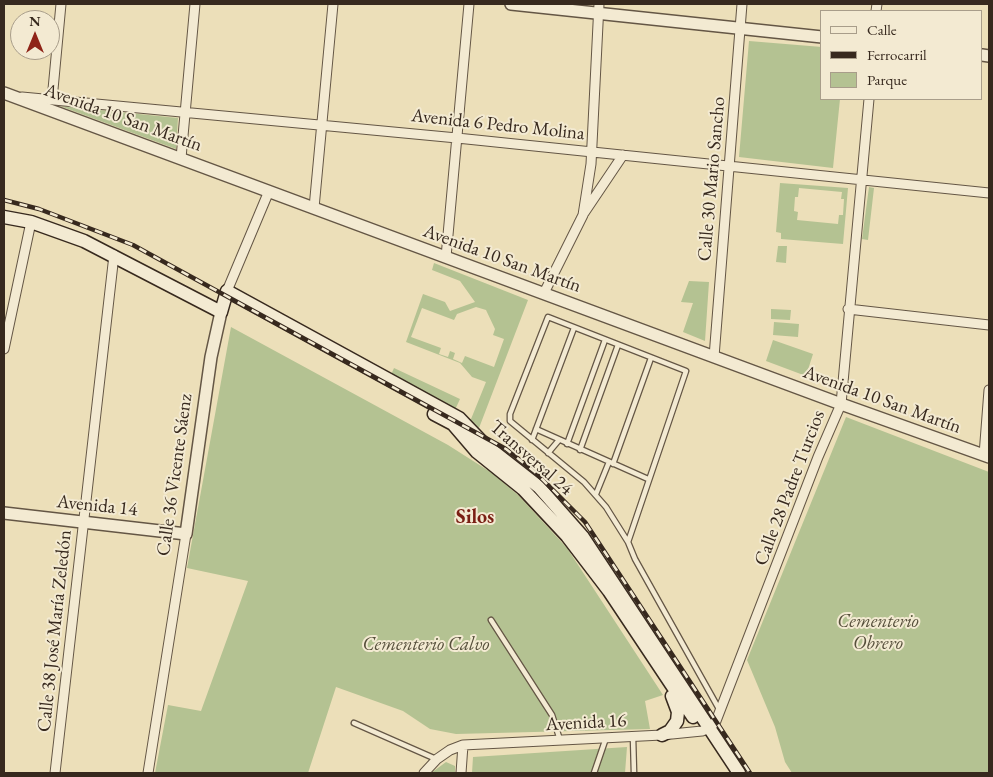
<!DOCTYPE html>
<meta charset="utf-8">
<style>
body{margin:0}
#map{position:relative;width:993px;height:777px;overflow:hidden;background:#ecdfb9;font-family:"EB Garamond",serif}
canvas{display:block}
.frame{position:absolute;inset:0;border:5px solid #37291e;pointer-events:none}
.legend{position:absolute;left:820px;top:10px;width:162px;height:90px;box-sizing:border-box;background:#f3ead2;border:1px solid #a89d8a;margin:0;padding:6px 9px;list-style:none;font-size:15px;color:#37291e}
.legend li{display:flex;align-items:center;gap:10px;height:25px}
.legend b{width:25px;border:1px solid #a89d8a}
.north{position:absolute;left:10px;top:10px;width:50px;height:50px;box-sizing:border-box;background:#f3ead2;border:1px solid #a89d8a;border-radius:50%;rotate:0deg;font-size:14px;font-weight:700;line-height:20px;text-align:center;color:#37291e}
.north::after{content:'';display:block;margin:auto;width:18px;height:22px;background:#8f2418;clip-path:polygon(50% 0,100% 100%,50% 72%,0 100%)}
</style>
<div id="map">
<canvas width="993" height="777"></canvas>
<div class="frame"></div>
<ul class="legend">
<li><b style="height:6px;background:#f3ead2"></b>Calle</li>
<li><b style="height:6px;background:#37291e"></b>Ferrocarril</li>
<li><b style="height:14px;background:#b4c292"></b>Parque</li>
</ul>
<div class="north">N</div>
</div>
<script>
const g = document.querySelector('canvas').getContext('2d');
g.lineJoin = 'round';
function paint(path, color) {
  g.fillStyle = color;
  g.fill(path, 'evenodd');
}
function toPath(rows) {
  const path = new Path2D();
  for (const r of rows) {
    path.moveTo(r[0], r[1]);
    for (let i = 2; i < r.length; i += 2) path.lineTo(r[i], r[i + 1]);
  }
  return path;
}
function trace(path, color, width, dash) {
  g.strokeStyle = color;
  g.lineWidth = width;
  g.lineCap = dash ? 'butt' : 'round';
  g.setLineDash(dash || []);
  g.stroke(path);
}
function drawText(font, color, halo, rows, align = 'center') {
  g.font = font + ' "EB Garamond",serif';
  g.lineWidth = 4;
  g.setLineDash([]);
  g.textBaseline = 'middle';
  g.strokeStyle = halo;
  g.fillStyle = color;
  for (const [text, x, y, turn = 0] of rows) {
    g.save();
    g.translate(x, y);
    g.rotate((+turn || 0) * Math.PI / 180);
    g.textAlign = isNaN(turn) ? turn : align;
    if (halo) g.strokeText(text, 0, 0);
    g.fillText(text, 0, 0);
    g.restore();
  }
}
paint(toPath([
 [749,41,822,47,822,99,840,99,833,168,739,157],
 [60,106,178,118,176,149],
 [780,183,848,188,843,244,781,239,781,233,776,232],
 [799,188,842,192,841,199,844,199,843,215,839,215,838,224,797,220,798,212,794,211,795,197,798,197],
 [869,187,874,188,868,240,862,239],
 [778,246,787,246,786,263,776,262],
 [434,263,528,300,479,428,469,424,486,382,472,377,460,363,406,342,423,294,445,302,450,311,475,302,460,281,432,270],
 [476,307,486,310,495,329,493,335,504,339,494,367,465,356,462,363,453,359,455,353,450,351,448,357,439,354,441,348,411,337,422,308,454,320,457,314],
 [689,281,709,282,705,341,683,332,693,303,681,302],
 [771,309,791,310,790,320,771,319],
 [774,322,799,324,798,337,773,335],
 [231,327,448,445,492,473,518,495,567,548,663,695,645,701,650,729,456,734,430,729,403,711,336,687,308,773,155,773,168,705,201,711,248,581,187,568],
 [773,340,813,354,806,376,766,361],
 [394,368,460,399,454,412,390,377],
 [846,417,989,472,989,773,792,773,785,762,775,727,747,660],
 [627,747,625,773,472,773,473,757],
 [446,762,455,766,455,773,431,773]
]), '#b4c292');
const service = toPath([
 [548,317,686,371,628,542,606,507,584,482,510,421,510,414,548,317],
 [536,429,648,479],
 [532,440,574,328],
 [567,444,605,340],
 [580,450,618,345],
 [548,453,559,440],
 [613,464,651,358],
 [596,494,609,462],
 [628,542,635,559,719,709],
 [491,620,552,715,560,740],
 [354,723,436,759],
 [633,737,634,773],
 [594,773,606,738]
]);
const minor = toPath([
 [876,11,877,4],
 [22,97,457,138,989,193],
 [52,100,61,4],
 [181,158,195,4],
 [314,208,333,4],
 [584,213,623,155],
 [446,257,469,4],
 [227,291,269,191],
 [544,293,583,215,591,164,599,4],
 [848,309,989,325],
 [4,349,31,222],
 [714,357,742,4],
 [984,455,989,390],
 [55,773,114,255],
 [148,773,186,534],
 [424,773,437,759,450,750,463,745,662,735,702,731,710,728,716,721,818,457,841,404,869,99],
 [461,773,463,745]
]);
const tertiary = toPath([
 [511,4,822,37],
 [982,55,989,56],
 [4,93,841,404,989,457],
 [4,513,186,534,211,357,221,312]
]);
const secondary = toPath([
 [4,217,31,222,84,241,221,312,227,291,459,418,484,444,539,487,583,537,739,773],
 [434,414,453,424,477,452,523,489,567,536,609,591,693,717],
 [662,735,670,731,677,721,678,712,672,696]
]);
trace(service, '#645645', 7);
trace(minor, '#645645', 11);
trace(tertiary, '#645645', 14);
trace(secondary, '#37291e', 15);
trace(service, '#f3ead2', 4.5);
trace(minor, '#f3ead2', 9);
trace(tertiary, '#f3ead2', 11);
trace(secondary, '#f3ead2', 12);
const rail = toPath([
 [4,200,39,209,133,245,506,449,535,472,585,522,750,773]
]);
trace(rail, '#37291e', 4.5);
trace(rail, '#f3ead2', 2.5, [8]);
drawText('19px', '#37291e', '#f3ead2', [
 ["Avenida 10 San Martín",123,118,20],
 ["Avenida 6 Pedro Molina",498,125,6],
 ["Calle 30 Mario Sancho",712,179,-85],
 ["Avenida 10 San Martín",502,259,20],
 ["Avenida 10 San Martín",882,400,20],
 ["Transversal 24",531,458,41],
 ["Calle 36 Vicente Sáenz",175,475,-82],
 ["Calle 28 Padre Turcios",790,488,-69],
 ["Avenida 14",97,506,6],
 ["Calle 38 José María Zeledón",55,631,-84],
 ["Avenida 16",586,723,-3]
]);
drawText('italic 19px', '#564f3b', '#f3ead2', [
 ["Cementerio",878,622],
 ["Obrero",878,644],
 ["Cementerio Calvo",426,645]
]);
drawText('bold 20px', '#7a1f14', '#f3ead2', [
 ["Silos",475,518]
]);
</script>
